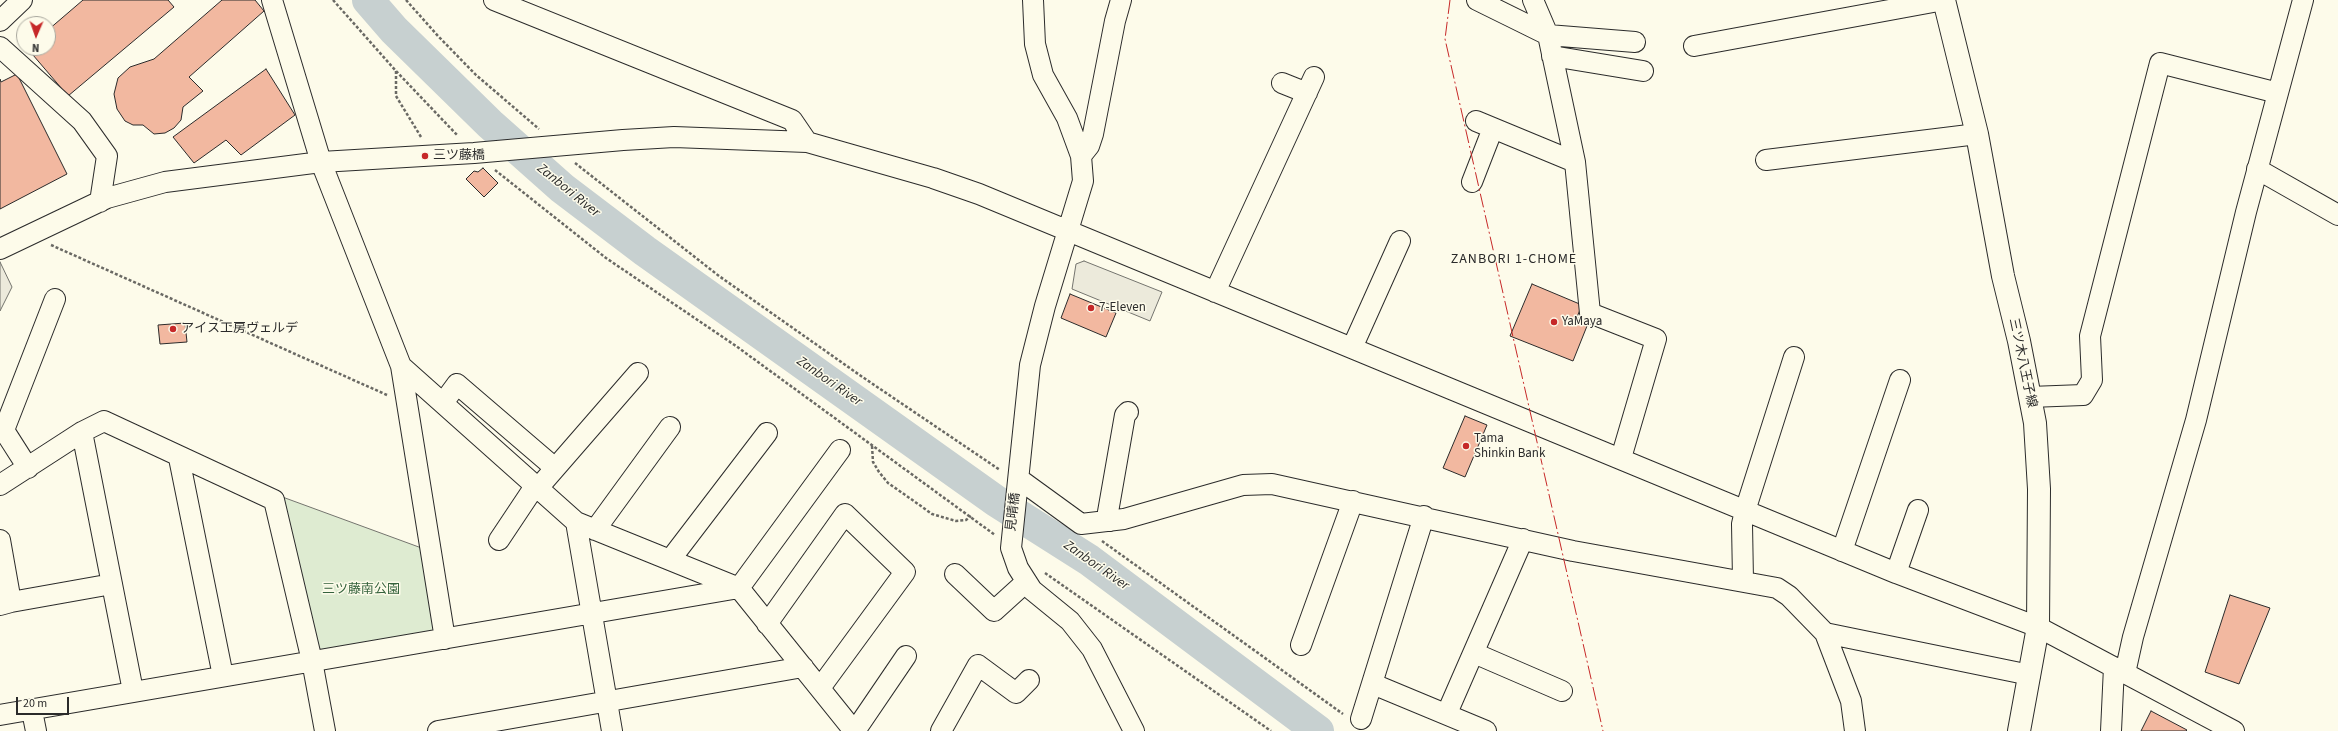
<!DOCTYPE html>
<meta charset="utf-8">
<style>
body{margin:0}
#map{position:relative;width:2338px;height:731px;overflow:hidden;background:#fdfbea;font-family:"Source Sans 3",sans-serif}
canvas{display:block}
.north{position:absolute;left:16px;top:16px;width:40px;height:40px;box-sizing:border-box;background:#fdfbea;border:1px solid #a9a89e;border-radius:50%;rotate:182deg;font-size:11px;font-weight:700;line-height:16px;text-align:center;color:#2b2b2b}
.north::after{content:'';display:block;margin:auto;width:14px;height:18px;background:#c62828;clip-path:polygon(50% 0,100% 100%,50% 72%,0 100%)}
.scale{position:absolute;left:16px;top:697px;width:53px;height:18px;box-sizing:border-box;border:2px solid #2b2b2b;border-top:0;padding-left:5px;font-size:12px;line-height:14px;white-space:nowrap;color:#2b2b2b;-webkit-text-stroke:3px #fdfbea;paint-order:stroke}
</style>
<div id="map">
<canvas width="2338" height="731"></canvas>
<div class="north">N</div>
<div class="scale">20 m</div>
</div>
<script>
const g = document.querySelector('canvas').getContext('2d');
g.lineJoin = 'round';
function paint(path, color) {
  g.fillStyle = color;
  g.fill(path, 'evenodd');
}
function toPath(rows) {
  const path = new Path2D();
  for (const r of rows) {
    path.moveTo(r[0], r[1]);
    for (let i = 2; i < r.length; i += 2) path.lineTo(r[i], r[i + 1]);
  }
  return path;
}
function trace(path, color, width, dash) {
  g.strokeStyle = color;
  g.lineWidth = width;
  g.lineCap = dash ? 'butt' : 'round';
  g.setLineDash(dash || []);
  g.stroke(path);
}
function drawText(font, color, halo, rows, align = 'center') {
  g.font = font + ' "Source Sans 3","Noto Sans JP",sans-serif';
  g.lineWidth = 3;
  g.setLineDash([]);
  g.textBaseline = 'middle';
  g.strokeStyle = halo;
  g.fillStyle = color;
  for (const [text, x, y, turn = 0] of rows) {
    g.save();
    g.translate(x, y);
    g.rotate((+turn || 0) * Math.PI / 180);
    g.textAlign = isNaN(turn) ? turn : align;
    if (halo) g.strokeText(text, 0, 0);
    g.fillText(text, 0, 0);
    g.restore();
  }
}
const green = toPath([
 [277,495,427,550,441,637,315,657,277,495]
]);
paint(green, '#deebd1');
trace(green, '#74746e', 1);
const parking = toPath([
 [1084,261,1162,292,1150,321,1072,289,1076,264,1084,261],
 [0,262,12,287,0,311,0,262]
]);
paint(parking, '#eceadb');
trace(parking, '#74746e', 1);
trace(toPath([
 [368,0,394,30,490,124,562,188,645,251,996,501,1089,560,1318,731]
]), '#c7d0d0', 32);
const building = toPath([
 [83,0,168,0,174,7,68,96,27,48,48,48,48,30,83,0],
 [222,0,255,0,264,11,189,77,203,91,183,107,181,120,174,128,165,133,154,134,143,125,133,125,125,121,117,109,114,94,118,78,130,67,154,59,222,0],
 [266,69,295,115,241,155,226,140,194,163,173,137,266,69],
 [17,74,67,174,0,209,0,79,1,82,17,74],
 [483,168,498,183,484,197,466,179,474,171,478,172,483,168],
 [1532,284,1582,305,1577,317,1589,321,1573,361,1510,336,1532,284],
 [1070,294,1116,313,1106,337,1061,318,1070,294],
 [185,323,187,342,160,344,158,325,185,323],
 [1465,416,1487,425,1465,477,1443,468,1465,416],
 [2230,595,2270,608,2239,684,2205,672,2230,595],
 [2151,711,2187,730,2186,731,2141,731,2151,711]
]);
paint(building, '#f2b8a0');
trace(building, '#2b2b2b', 1);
const minor = toPath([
 [272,0,321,162,401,366,445,639],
 [494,0,792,120,807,142],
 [1033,0,1035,44,1043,75,1067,118,1081,156,1083,181,1045,306,1030,365,1011,548,1018,568,1032,590,1070,621,1092,649,1134,731],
 [1477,0,1548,35,1635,42],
 [1533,0,1548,35,1575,162,1590,313,1656,339,1621,458],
 [0,21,22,0],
 [1694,46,1944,0],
 [0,47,82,121,107,156,100,202],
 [1552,56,1643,71],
 [1282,83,1307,93],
 [1476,121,1575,162],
 [1081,156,1089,146,1093,134,1115,21,1121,0],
 [1766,160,1977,134],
 [2257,169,2338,215],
 [1472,182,1493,128],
 [0,249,107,198,165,182,321,162,474,153,623,140,674,137,807,142,933,178,979,194,1896,573,2038,627,2234,731],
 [1215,292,1314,77],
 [1352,348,1400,241],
 [401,366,576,522,739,588,854,731],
 [2030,397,2083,395,2092,380,2090,336,2160,63,2278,93],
 [443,403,457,384,555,468],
 [0,424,28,468],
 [4,430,55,299],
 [82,432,133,691],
 [179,458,223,676],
 [1019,479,1081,524,1124,519,1243,485,1272,484,1573,551,1777,588,1789,596,1825,633,1851,701,1855,731],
 [0,485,82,432,104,421,274,500,312,661,325,731],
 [538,488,638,373],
 [1110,521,1108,512,1125,415,1128,412],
 [576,522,612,731],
 [595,530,670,427],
 [0,540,11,602,0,605],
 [499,540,535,486],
 [1842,551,1900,380],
 [670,560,767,433],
 [1896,573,1918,510],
 [955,574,994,611,1026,582],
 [1743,580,1742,524,1745,511,1794,357],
 [11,602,112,584],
 [767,624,845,514,905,572,820,688],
 [1825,633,2030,675],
 [1301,645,1353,501],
 [1474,653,1562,691],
 [2125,673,2133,637,2196,420,2246,212,2303,0],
 [1373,684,1486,731],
 [32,711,36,731],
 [1447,713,1523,539],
 [0,715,739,588,840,450],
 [1361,719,1424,516],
 [438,731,803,667],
 [855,731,906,656],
 [941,731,978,665,1016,693,1029,680],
 [2111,731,2114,667]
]);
const major = toPath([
 [1944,0,1977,134,2003,276,2019,341,2035,423,2039,489,2038,627,2019,731]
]);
trace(minor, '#2b2b2b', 22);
trace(major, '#2b2b2b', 24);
trace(toPath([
 [333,0,396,71,458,136],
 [406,0,438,36,476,75,539,129],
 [396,71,396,96,421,137],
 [575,163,719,276,861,376,1000,470],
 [495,170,606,258,736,346,995,535],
 [51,245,387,395],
 [872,446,873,462,879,472,888,483,911,499,932,514,956,521,966,520,971,516],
 [1102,541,1343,714],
 [1045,573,1271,731]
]), '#6a6964', 2.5, [3, 2]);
trace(minor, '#fdfbea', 20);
trace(major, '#fdfbea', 22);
trace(toPath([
 [1450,0,1445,39,1603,731]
]), '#c62828', 1, [14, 3, 2, 3]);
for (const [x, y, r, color] of [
 [425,156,4,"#c62828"],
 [1091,308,4,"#c62828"],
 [1554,322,4,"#c62828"],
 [173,329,4,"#c62828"],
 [1466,446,4,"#c62828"]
]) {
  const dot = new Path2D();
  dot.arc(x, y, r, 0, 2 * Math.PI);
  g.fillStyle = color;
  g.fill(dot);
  trace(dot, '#fdfbea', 1.5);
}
drawText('13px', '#2b2b2b', '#fdfbea', [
 ["三ツ藤橋",433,156],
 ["7-Eleven",1099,308],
 ["YaMaya",1562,322],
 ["アイス工房ヴェルデ",181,329],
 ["Tama",1474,439],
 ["Shinkin Bank",1474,454]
], 'left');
drawText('13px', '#2b2b2b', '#fdfbea', [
 ["三ツ木八王子線",2022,363,78],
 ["見晴橋",1014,512,-83]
]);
drawText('13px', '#34623c', '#fdfbea', [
 ["三ツ藤南公園",361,590]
]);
drawText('italic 14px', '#2b2b2b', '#fdfbea', [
 ["Zanbori River",568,191,39],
 ["Zanbori River",829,382,35],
 ["Zanbori River",1096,566,35]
]);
g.letterSpacing = '1px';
drawText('14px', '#2b2b2b', '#fdfbea', [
 ["ZANBORI 1-CHOME",1514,260]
]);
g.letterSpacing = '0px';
</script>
